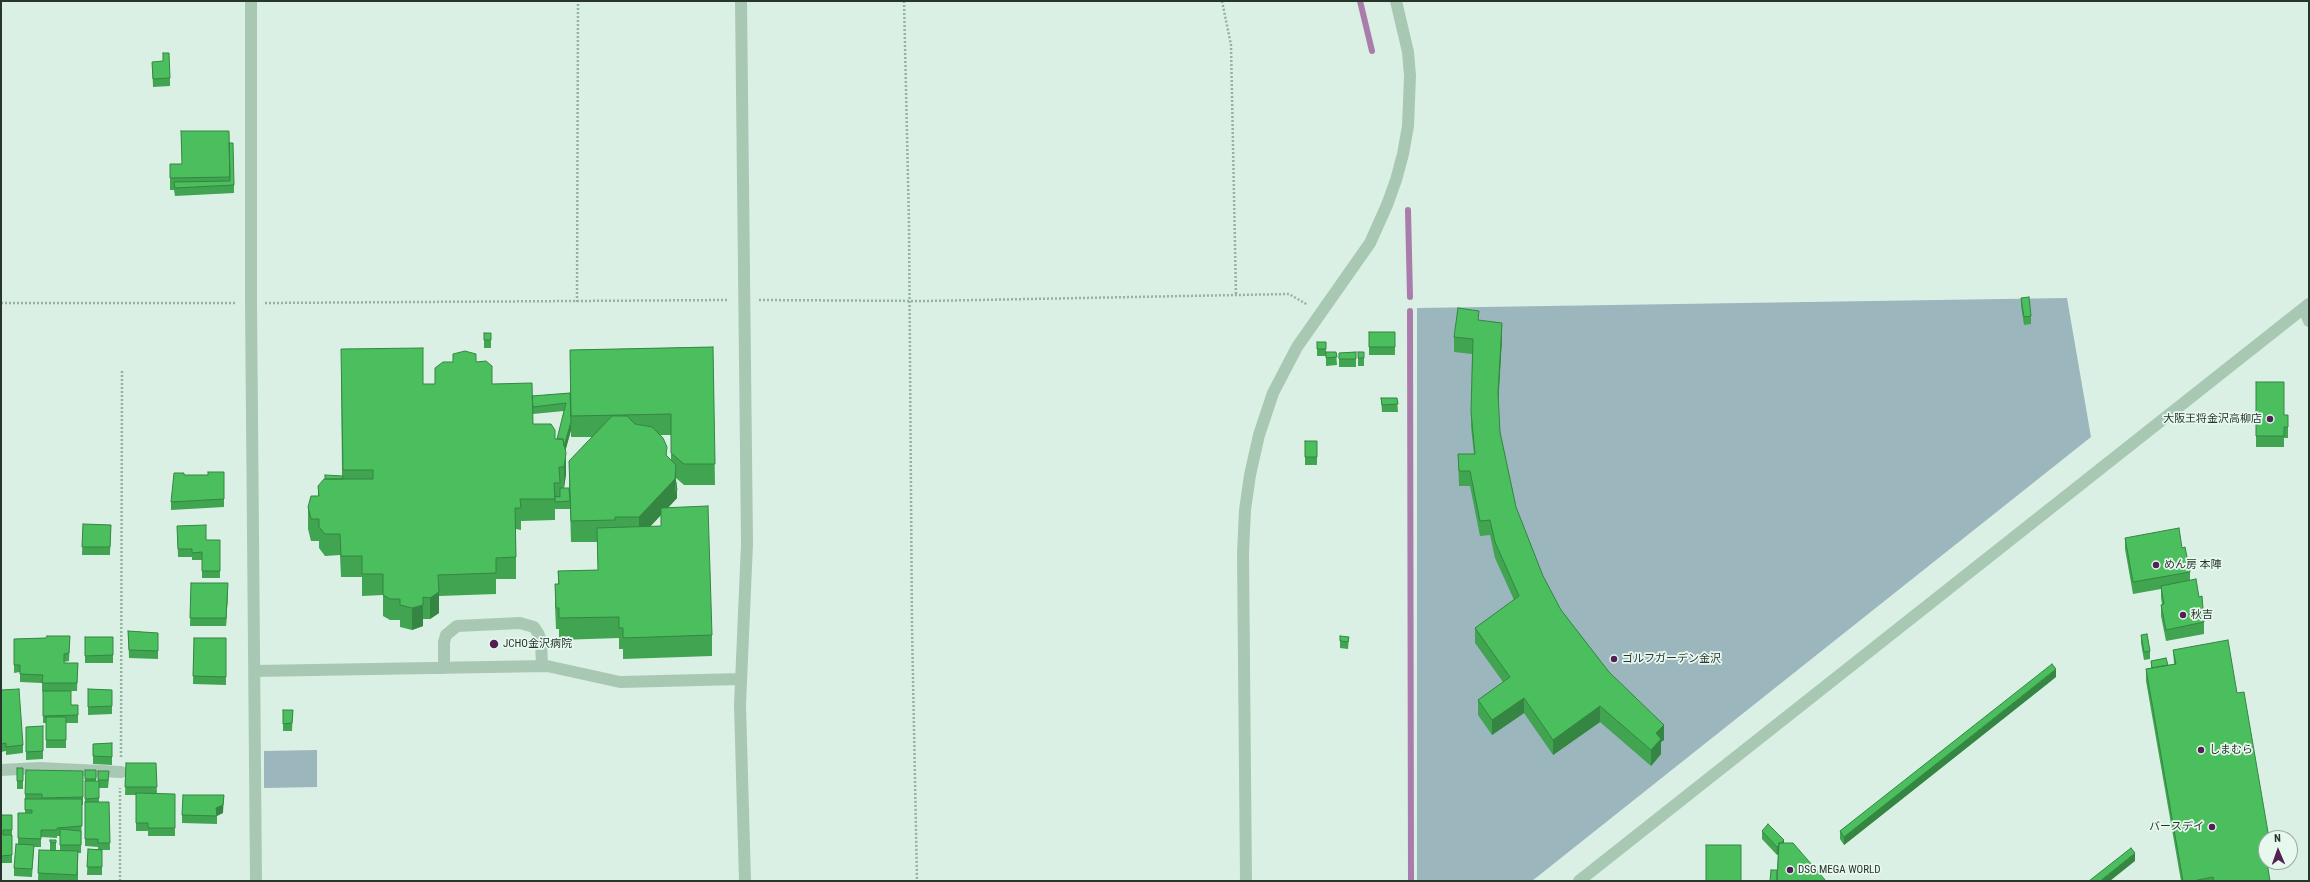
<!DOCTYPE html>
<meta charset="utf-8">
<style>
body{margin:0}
#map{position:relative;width:2310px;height:882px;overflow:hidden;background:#dbf0e5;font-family:"Roboto Condensed",sans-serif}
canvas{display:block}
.frame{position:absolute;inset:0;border:2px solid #28352b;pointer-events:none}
.north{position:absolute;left:2258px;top:830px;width:40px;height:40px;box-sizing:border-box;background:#e7f8ef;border:1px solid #9baaa1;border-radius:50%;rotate:358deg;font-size:11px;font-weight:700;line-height:16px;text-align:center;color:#28352b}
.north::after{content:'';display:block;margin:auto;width:14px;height:18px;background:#532054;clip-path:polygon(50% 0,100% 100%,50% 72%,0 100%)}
</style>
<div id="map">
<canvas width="2310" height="882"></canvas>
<div class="frame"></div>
<div class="north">N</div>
</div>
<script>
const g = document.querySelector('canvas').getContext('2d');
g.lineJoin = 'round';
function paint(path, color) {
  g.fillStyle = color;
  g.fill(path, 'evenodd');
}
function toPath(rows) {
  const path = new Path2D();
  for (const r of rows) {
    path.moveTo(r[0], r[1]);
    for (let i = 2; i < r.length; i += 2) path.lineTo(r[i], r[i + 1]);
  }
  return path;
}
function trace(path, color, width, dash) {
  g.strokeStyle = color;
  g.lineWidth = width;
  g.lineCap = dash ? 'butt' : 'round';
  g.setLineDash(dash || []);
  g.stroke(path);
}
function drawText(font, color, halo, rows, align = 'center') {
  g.font = font + ' "Roboto Condensed","Noto Sans JP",sans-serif';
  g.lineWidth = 3.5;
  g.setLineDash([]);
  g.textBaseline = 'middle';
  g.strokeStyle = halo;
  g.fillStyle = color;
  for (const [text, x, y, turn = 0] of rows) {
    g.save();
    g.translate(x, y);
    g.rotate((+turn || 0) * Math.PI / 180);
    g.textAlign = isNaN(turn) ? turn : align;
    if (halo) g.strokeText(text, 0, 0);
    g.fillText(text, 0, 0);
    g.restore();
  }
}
paint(toPath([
 [2067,298,2091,437,1532,881,1417,881,1417,308],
 [317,750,317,787,264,788,264,751]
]), '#9cb6be');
trace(toPath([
 [1360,1,1372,51],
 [1408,210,1410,297],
 [1410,311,1411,881]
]), '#aa7cac', 6);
trace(toPath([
 [904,1,909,224,912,628,917,881],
 [1222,1,1231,45,1236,296],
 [759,300,925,301,1289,294,1308,305],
 [577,302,578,1],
 [1,303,236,303],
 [265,303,728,300],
 [121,757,122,369],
 [120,881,120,788]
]), '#92b39e', 2.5, [2, 2]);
trace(toPath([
 [251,1,251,303,256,881],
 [741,1,747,544,740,705,745,881],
 [2304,309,2309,321],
 [444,668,444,642,446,635,457,626,520,623,534,627,538,633,541,640,542,666],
 [255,671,547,666,620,682,741,679],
 [1,770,39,768,121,772],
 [1246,881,1243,553,1245,510,1250,475,1259,435,1273,393,1297,347,1370,243,1387,205,1396,180,1403,154,1408,126,1410,76,1408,52,1396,1],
 [1579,881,2309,304]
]), '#a8c8b4', 12);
paint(toPath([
 [152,62,170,78,170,86,153,87],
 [181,131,229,143,234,185,234,193,175,196,174,190,170,190,170,178,182,164],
 [2021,298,2031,316,2031,324,2024,325,2021,306],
 [1479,320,1502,338,1498,401,1500,432,1516,507,1543,576,1561,610,1609,672,1664,740,1661,742,1661,754,1651,766,1600,722,1553,755,1524,713,1492,735,1478,715,1478,700,1503,682,1475,643,1475,628,1514,600,1495,558,1490,535,1480,536,1470,486,1459,486,1458,454,1474,454,1471,427,1472,354,1454,352,1454,337],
 [1369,332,1395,332,1395,355,1369,355],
 [484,333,491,333,491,348,484,348],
 [1317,342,1326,342,1326,356,1317,356],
 [713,347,715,485,684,485,676,478,677,498,668,508,712,635,712,656,623,659,623,649,619,649,619,638,559,640,559,629,556,629,555,605,555,584,558,584,558,571,598,570,597,542,571,542,570,509,555,509,555,520,521,521,521,530,516,529,516,579,496,579,496,594,439,596,439,613,430,619,423,619,423,626,412,630,400,627,400,620,390,620,383,616,383,595,362,596,362,577,341,577,340,555,325,556,319,548,319,541,311,541,308,529,308,507,318,496,318,486,342,476,341,371,423,384,435,384,435,368,476,362,492,384,532,396,570,393,570,350],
 [564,411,557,439,555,439,533,424,533,414],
 [571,430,571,437,592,437,569,461,569,488,564,488,566,474,565,451],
 [661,435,671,435,671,461,667,456],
 [661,515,661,526,650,527],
 [1326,352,1336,352,1337,365,1326,366],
 [1356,352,1356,367,1339,367,1339,353],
 [1358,352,1364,352,1364,366,1358,366],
 [2256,382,2284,415,2288,415,2288,438,2284,438,2284,447,2256,447],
 [1381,398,1397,398,1398,412,1382,412],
 [1305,441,1317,457,1317,465,1305,465],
 [224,472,224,507,171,510,171,502,184,475,208,475],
 [83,524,111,525,110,555,82,555],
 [177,526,206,540,220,540,220,578,202,578,202,560,192,560,192,557,178,557],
 [2125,538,2182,548,2190,572,2190,580,2204,622,2204,634,2166,641,2161,616,2161,605,2162,604,2161,598,2161,589,2133,594,2125,549],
 [191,583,228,591,226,626,190,626],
 [128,631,158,633,158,659,129,658],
 [2141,635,2150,651,2150,659,2144,660,2141,643],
 [70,636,69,661,64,662,64,663,78,663,77,691,42,691,42,683,20,682,20,672,14,673,14,639,46,638],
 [85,637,113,637,113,663,85,663],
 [1349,637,1348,649,1340,648,1340,641],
 [194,638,226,638,226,685,193,684],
 [2173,650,2237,693,2266,838,2266,862,2270,881,2181,881,2146,681,2146,669,2151,668,2151,661,2168,665,2174,664],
 [2056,677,1844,845,1840,839,1840,831],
 [88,689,112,690,112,714,88,715],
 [1,690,23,745,23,753,6,755,6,751,1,752],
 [43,691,71,705,78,705,78,723,66,723,66,748,46,748,46,723,43,723],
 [283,710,293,710,292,731,283,731],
 [26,727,43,751,43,759,26,760],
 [112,743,112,765,93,764,93,744],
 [126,763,156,763,157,794,175,794,175,836,148,836,148,831,136,831,136,795,125,795],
 [85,770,96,770,96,781,98,781,98,771,109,779,108,788,99,788,99,802,109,802,110,850,102,850,102,875,87,875,88,849,98,849,98,847,85,846],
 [83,771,83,805,82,805,81,853,78,853,78,881,38,881,39,850,50,850,50,840,56,840,56,850,60,850,60,836,57,836,57,838,41,837,41,847,34,847,32,877,14,876,14,868,18,844,18,813,25,813,25,794],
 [23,776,23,789,17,789,17,781],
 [223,813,217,816,217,824,182,823,182,815],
 [1,815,12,815,12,863,1,863],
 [1762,831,1784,843,1777,870,1778,854,1777,855,1762,839]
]), '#40a451');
paint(toPath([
 [1502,323,1502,338,1498,408,1498,393],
 [571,422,571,430,563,460,563,452],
 [566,453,566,474,564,488,564,467],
 [676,465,676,486,677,490,677,498,639,538,639,517],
 [228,583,228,591,226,626,226,618],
 [439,592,439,613,430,619,430,598],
 [423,605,423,626,412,630,412,608],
 [2056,669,2056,677,1844,845,1844,837],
 [1524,698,1524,713,1492,735,1492,720],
 [1600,706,1600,722,1553,755,1553,740],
 [1664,725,1664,740,1661,742,1661,754,1651,766,1651,750,1656,733],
 [224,795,223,813,216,816,216,808],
 [1784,840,1784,848,1777,855,1777,847],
 [2135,853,2135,861,2110,881,2100,881]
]), '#348642');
const building = toPath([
 [163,53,169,53,170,78,153,79,152,62,163,61,163,53],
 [181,131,229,131,230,177,170,178,170,164,182,164,181,131],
 [229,143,233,143,234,185,175,188,174,182,230,181,229,143],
 [2029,297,2031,316,2024,317,2021,298,2029,297],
 [1458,308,1479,311,1478,320,1502,323,1498,393,1500,432,1516,507,1543,576,1561,610,1609,672,1664,725,1656,733,1661,739,1651,750,1600,706,1553,740,1524,698,1492,720,1478,700,1510,677,1475,628,1519,596,1495,542,1490,520,1480,521,1470,471,1459,471,1458,454,1475,454,1471,412,1473,339,1454,337,1458,308],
 [1369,332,1395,332,1395,347,1369,347,1369,332],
 [484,333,491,333,491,340,484,340,484,333],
 [1317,342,1326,342,1326,349,1317,349,1317,342],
 [713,347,715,464,684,464,671,453,671,414,571,416,570,350,713,347],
 [423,348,423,384,435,384,435,368,443,362,453,362,453,354,465,351,476,354,476,362,486,361,492,366,492,384,532,383,533,424,551,424,555,430,555,439,563,439,566,453,564,467,559,467,560,483,554,483,555,499,520,499,521,508,515,508,516,557,496,558,496,573,438,575,439,592,430,598,423,597,423,605,412,608,400,605,400,599,390,599,383,595,383,574,362,574,362,556,341,556,340,534,325,534,319,527,319,519,311,519,308,507,311,496,319,496,318,486,324,479,373,479,373,470,343,470,341,349,423,348],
 [1326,352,1336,352,1337,357,1326,358,1326,352],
 [1356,352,1356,359,1339,359,1339,353,1356,352],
 [1358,352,1364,352,1364,358,1358,358,1358,352],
 [2256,382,2284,382,2284,415,2288,415,2288,427,2284,427,2284,436,2256,436,2256,382],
 [570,393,571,422,564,446,563,439,557,439,566,403,533,407,532,396,570,393],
 [1381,398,1397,398,1398,404,1382,405,1381,398],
 [612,416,627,416,635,424,652,427,663,438,667,447,666,455,676,465,675,479,639,517,615,517,615,520,571,521,569,461,612,416],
 [1305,441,1317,441,1317,457,1305,457,1305,441],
 [208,472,224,472,224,499,171,502,174,473,184,473,184,475,208,475,208,472],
 [325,475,343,476,343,479,325,479,325,475],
 [676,483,677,490,675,493,675,484,676,483],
 [560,488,569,488,570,501,555,502,555,496,560,497,560,488],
 [708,506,712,635,623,638,623,628,619,628,619,617,559,618,559,608,556,608,555,584,559,584,558,571,598,570,597,528,661,526,661,508,708,506],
 [83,524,111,525,110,547,82,547,83,524],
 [206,525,206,540,220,540,220,571,202,571,202,552,192,553,192,549,178,549,177,526,206,525],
 [2179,528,2182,548,2185,547,2190,572,2133,582,2125,538,2179,528],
 [2196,579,2199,597,2202,596,2204,622,2166,630,2161,605,2164,604,2161,586,2196,579],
 [191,583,228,583,226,618,190,618,191,583],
 [128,631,158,633,158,651,129,650,128,631],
 [2147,634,2150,651,2144,652,2141,635,2147,634],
 [47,636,70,636,69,653,64,654,64,663,78,663,77,683,42,683,43,675,20,674,20,665,14,665,14,639,46,638,47,636],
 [1340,636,1349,637,1348,642,1340,641,1340,636],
 [85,637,113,637,113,655,85,656,85,637],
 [194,638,226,638,226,677,193,676,194,638],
 [2228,640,2237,693,2244,692,2269,838,2266,838,2266,848,2264,848,2266,858,2266,862,2267,862,2270,881,2214,881,2213,877,2193,881,2183,881,2146,669,2176,664,2173,650,2228,640],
 [2166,658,2168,665,2152,668,2151,661,2166,658],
 [2052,664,2056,669,1844,837,1840,831,2052,664],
 [19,689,23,745,6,747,6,743,1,744,1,690,19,689],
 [88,689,112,690,112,706,88,707,88,689],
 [43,691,71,691,71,705,78,705,78,715,43,716,43,691],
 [283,710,293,710,292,723,283,724,283,710],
 [46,717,66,717,66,740,46,740,46,717],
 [43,726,43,751,26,752,26,727,43,726],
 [112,743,112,757,93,756,93,744,112,743],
 [126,763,156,763,157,787,125,787,126,763],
 [17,768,23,768,23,781,17,781,17,768],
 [26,770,83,771,83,797,42,798,42,794,25,794,26,770],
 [85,770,96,770,96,779,85,779,85,770],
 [98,771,109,771,108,780,98,780,98,771],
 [85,781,99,781,99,798,85,799,85,781],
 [136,793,175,794,175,828,148,828,148,823,136,823,136,793],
 [183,795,224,795,223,805,216,808,217,816,182,815,183,795],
 [25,799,82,799,82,826,57,828,57,830,41,830,41,839,18,838,18,813,32,813,32,810,25,810,25,799],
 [85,802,109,802,110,843,98,843,98,839,85,839,85,802],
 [1,815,12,815,12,830,3,830,3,835,12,835,12,855,1,856,1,815],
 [1768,824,1784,840,1781,843,1779,843,1779,845,1777,847,1762,831,1768,824],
 [60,829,81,831,81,845,60,845,60,829],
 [50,840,56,840,56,843,50,842,50,840],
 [1779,843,1793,843,1826,881,1777,881,1779,843],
 [16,844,34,845,32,869,14,868,16,844],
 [1706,845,1741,845,1741,881,1706,881,1706,845],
 [2131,848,2135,853,2100,881,2089,881,2131,848],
 [88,849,102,850,102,867,87,867,88,849],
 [39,850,78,851,77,875,38,873,39,850],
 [1771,870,1777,870,1777,881,1770,881,1771,870]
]);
paint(building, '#4bbf5e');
trace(building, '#348642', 1);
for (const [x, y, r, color] of [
 [2270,419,4,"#532054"],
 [2156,565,4,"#532054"],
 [2183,615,4,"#532054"],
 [494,644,5,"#532054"],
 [1614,659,4,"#532054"],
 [2201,750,4,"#532054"],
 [2212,827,4,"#532054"],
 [1790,870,4,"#532054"]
]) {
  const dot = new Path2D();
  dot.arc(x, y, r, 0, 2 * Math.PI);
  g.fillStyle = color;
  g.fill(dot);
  trace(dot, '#e7f8ef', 1.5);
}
drawText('11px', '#28352b', '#e7f8ef', [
 ["大阪王将金沢高柳店",2262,419,"right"],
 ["めん房 本陣",2164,565],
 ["秋吉",2191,615],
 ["JCHO金沢病院",503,644],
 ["ゴルフガーデン金沢",1622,659],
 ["しまむら",2209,750],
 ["バースデイ",2204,827,"right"],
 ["DSG MEGA WORLD",1798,870]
], 'left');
</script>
